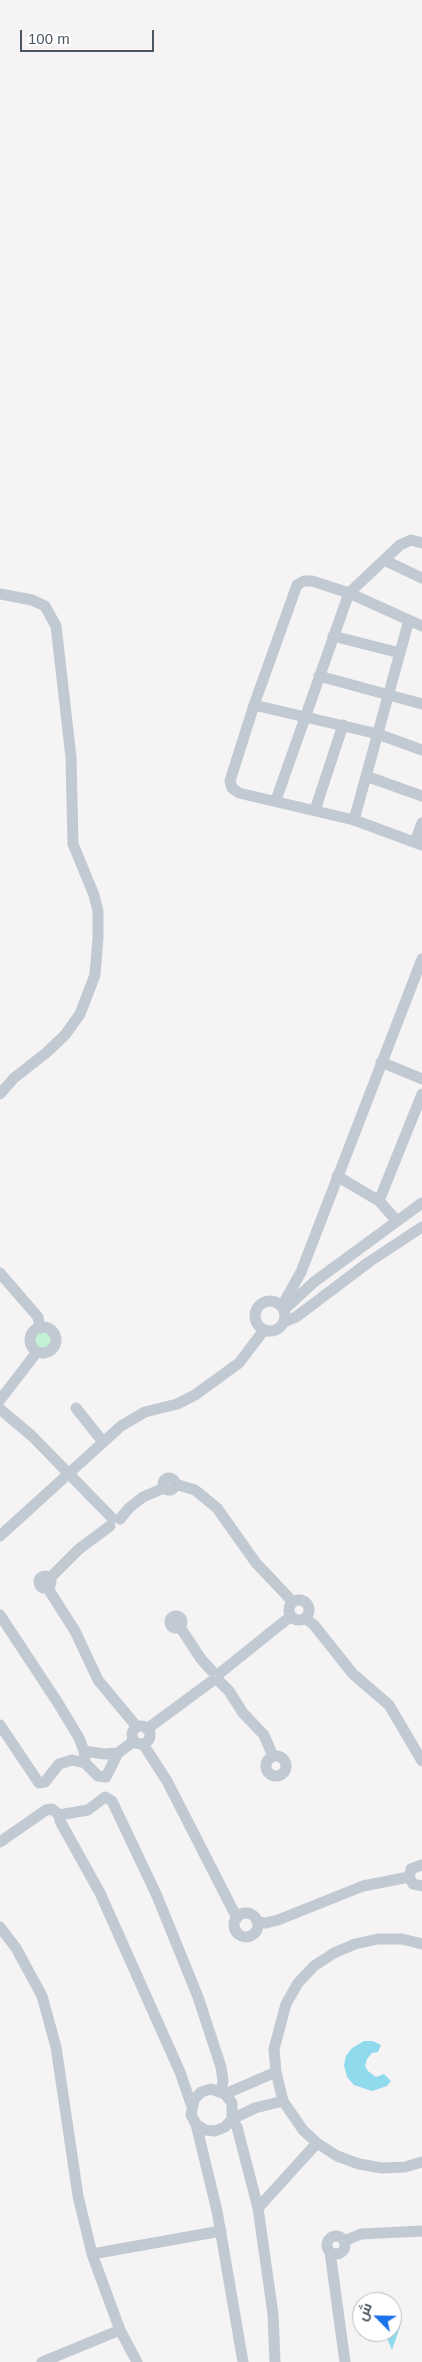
<!DOCTYPE html>
<meta charset="utf-8">
<style>
body{margin:0}
#map{position:relative;width:422px;height:2362px;overflow:hidden;background:#f5f3f3;font-family:Arial,Cairo,sans-serif}
canvas{display:block}
.north{position:absolute;left:352px;top:2292px;width:50px;height:50px;box-sizing:border-box;background:#fff;border:1px solid #b7bbc0;border-radius:50%;rotate:293deg;font-size:14px;font-weight:700;line-height:20px;text-align:center;color:#4a5661}
.north::after{content:'';display:block;margin:auto;width:18px;height:22px;background:#1a73e8;clip-path:polygon(50% 0,100% 100%,50% 72%,0 100%)}
.scale{position:absolute;left:20px;top:30px;width:134px;height:22px;box-sizing:border-box;border:2px solid #4a5661;border-top:0;padding-left:6px;font-size:15px;line-height:18px;white-space:nowrap;color:#4a5661;-webkit-text-stroke:4px #fff;paint-order:stroke}
</style>
<div id="map">
<canvas width="422" height="2362"></canvas>
<div class="north">ش</div>
<div class="scale">100 m</div>
</div>
<script>
const g = document.querySelector('canvas').getContext('2d');
g.lineJoin = 'round';
function paint(path, color) {
  g.fillStyle = color;
  g.fill(path, 'evenodd');
}
function toPath(rows) {
  const path = new Path2D();
  for (const r of rows) {
    if (r.length === 3) {
      path.moveTo(r[0] + r[2], r[1]);
      path.arc(r[0], r[1], r[2], 0, 2 * Math.PI);
      continue;
    }
    path.moveTo(r[0], r[1]);
    for (let i = 2; i < r.length; i += 2) path.lineTo(r[i], r[i + 1]);
  }
  return path;
}
function trace(path, color, width, dash) {
  g.strokeStyle = color;
  g.lineWidth = width;
  g.lineCap = dash ? 'butt' : 'round';
  g.setLineDash(dash || []);
  g.stroke(path);
}
paint(toPath([
 [43,1341,9]
]), '#c3f1d5');
paint(toPath([
 [364,2041,373,2041,381,2045,378,2052,372,2053,367,2059,365,2066,368,2071,376,2077,384,2074,391,2081,387,2086,372,2091,354,2085,347,2077,344,2065,346,2056,352,2048],
 [392,2320,400,2327,392,2350,384,2332,392,2332]
]), '#90daee');
trace(toPath([
 [384,560,422,578],
 [0,594,32,600,45,606,56,626,71,757,73,844,94,895,98,911,98,938,95,975,80,1014,65,1035,46,1053,14,1078,0,1094],
 [422,626,349,593,312,581,304,581,297,585,254,705,230,781,232,788,239,793,354,820,422,845],
 [333,636,400,653],
 [319,676,422,704],
 [254,705,378,734,422,750],
 [366,776,422,796],
 [276,800,349,593,400,545,411,540,422,543],
 [315,810,343,725],
 [354,820,409,620],
 [415,842,422,823],
 [381,1062,422,1079],
 [337,1176,379,1201,397,1221],
 [379,1201,422,1094],
 [0,1273,38,1317,40,1328],
 [270,1316,15],
 [282,1306,301,1272,422,959],
 [287,1307,314,1282,422,1203],
 [284,1322,296,1317,369,1262,422,1227],
 [43,1340,13],
 [0,1400,37,1352],
 [76,1408,103,1442],
 [0,1409,32,1436,112,1518],
 [169,1484,6],
 [175,1484,195,1490,217,1508,256,1563,293,1602],
 [120,1519,129,1508,143,1497,164,1488],
 [0,1536,121,1426,145,1412,177,1404,195,1395,239,1363,264,1330],
 [45,1582,6],
 [50,1578,79,1549,110,1526],
 [47,1587,75,1631,98,1680,137,1727],
 [299,1610,10],
 [0,1615,58,1703,79,1738,84,1751,85,1763],
 [176,1622,6],
 [305,1618,314,1625,353,1674,389,1705,422,1761],
 [180,1627,201,1659,212,1671],
 [220,1673,291,1616],
 [219,1681,229,1691,243,1713,264,1735,273,1756],
 [0,1725,39,1783,45,1782,59,1764,72,1760,85,1763,98,1776,106,1777,118,1753],
 [141,1735,9],
 [147,1729,212,1681],
 [143,1744,167,1781,237,1918],
 [84,1751,104,1754,118,1753,134,1741],
 [276,1766,10],
 [59,1815,88,1810,105,1797,112,1801,157,1896,198,1997,221,2067,223,2081,221,2091],
 [0,1842,46,1810,52,1809,59,1815,60,1821,100,1893,180,2072,191,2104],
 [422,1865,411,1869,409,1877,413,1884,422,1886],
 [246,1925,12],
 [257,1922,266,1923,278,1920,363,1886,409,1877],
 [0,1927,16,1948,42,1996,56,2047,78,2196,92,2254,120,2330,137,2362],
 [422,1944,402,1939,378,1939,355,1944,334,1953,314,1966,298,1983,286,2004,274,2049,276,2072,283,2101,303,2130,317,2143,337,2156,359,2164,382,2168,405,2167,422,2162],
 [225,2094,276,2072],
 [196,2124,205,2130,215,2131,225,2127,232,2119,255,2108,283,2101],
 [258,2208,317,2143],
 [336,2245,9],
 [344,2241,361,2234,422,2231],
 [330,2252,345,2362],
 [92,2254,221,2231],
 [42,2362,120,2330],
 [243,2362,217,2211,196,2124,191,2115,194,2100,201,2092,211,2089,225,2094,232,2103,232,2119,237,2127,258,2208,273,2314,275,2362]
]), '#c1cad2', 11);
</script>
